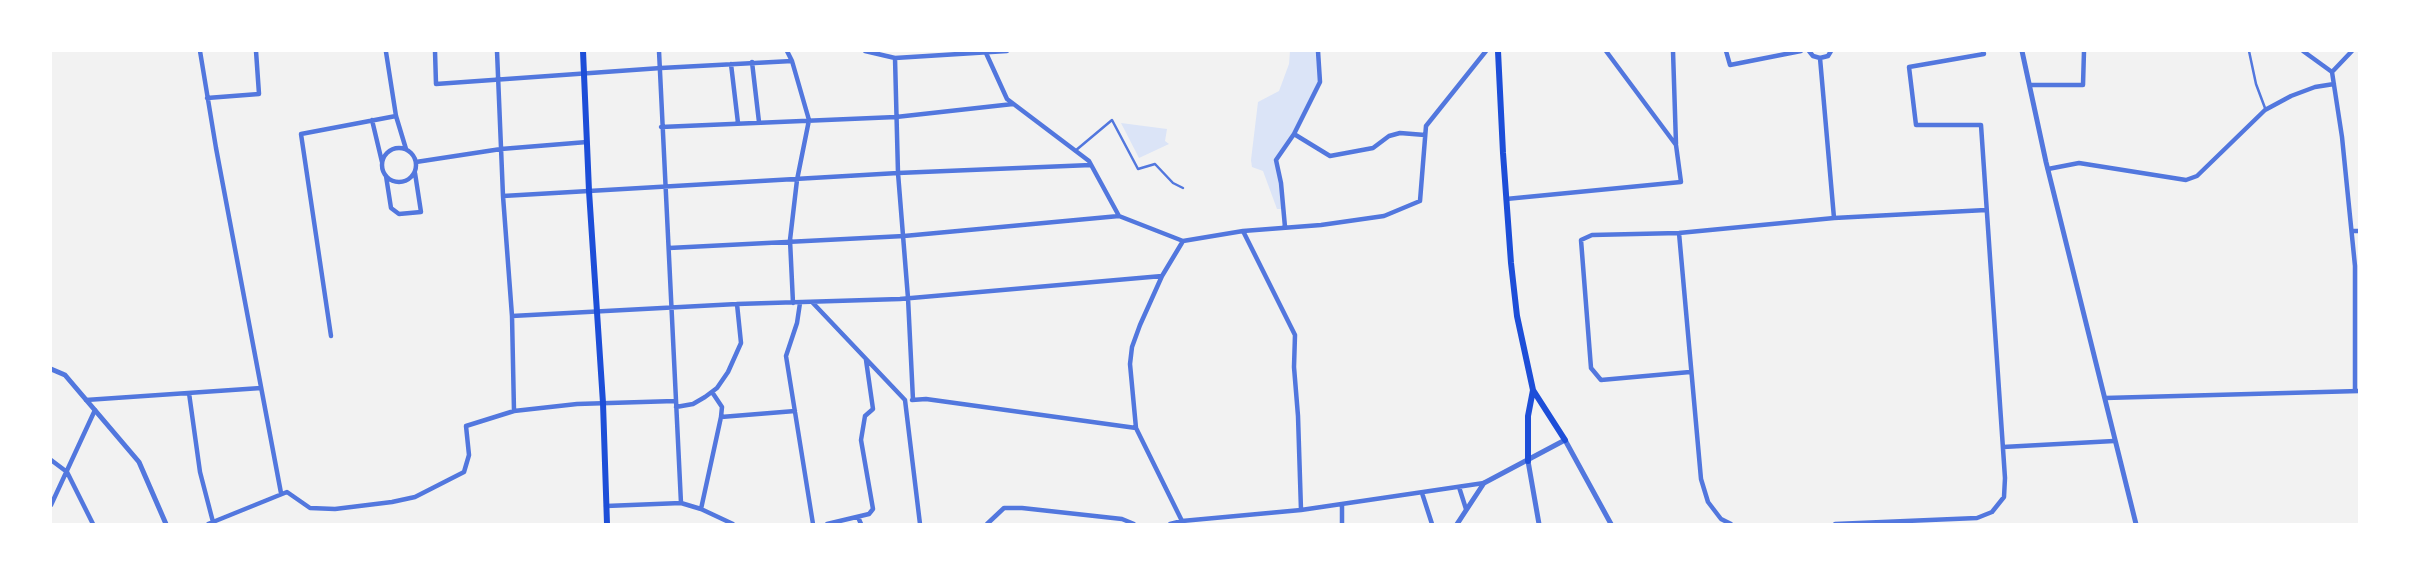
<!DOCTYPE html>
<style>
body{margin:0}
#map{position:relative;width:2410px;height:575px;overflow:hidden;background:#f2f2f2;font-family:"Fira Sans",sans-serif}
canvas{display:block}
.frame{position:absolute;inset:0;border:52px solid #fff;pointer-events:none}
</style>
<div id="map">
<canvas width="2410" height="575"></canvas>
<div class="frame"></div>
</div>
<script>
const g = document.querySelector('canvas').getContext('2d');
g.lineJoin = 'round';
function paint(path, color) {
  g.fillStyle = color;
  g.fill(path, 'evenodd');
}
function toPath(rows) {
  const path = new Path2D();
  for (const r of rows) {
    if (r.length === 3) {
      path.moveTo(r[0] + r[2], r[1]);
      path.arc(r[0], r[1], r[2], 0, 2 * Math.PI);
      continue;
    }
    path.moveTo(r[0], r[1]);
    for (let i = 2; i < r.length; i += 2) path.lineTo(r[i], r[i + 1]);
  }
  return path;
}
function trace(path, color, width, dash) {
  g.strokeStyle = color;
  g.lineWidth = width;
  g.lineCap = dash ? 'butt' : 'round';
  g.setLineDash(dash || []);
  g.stroke(path);
}
paint(toPath([
 [1290,51,1318,51,1320,82,1294,134,1276,160,1283,209,1277,209,1263,171,1252,167,1251,160,1258,102,1279,91,1289,64],
 [1121,123,1167,129,1165,141,1169,144,1139,158]
]), '#dbe4f7');
trace(toPath([
 [2249,51,2256,84,2265,108],
 [1075,151,1112,120,1138,169,1155,164,1173,183,1183,188]
]), '#5277de', 2.5);
trace(toPath([
 [200,51,216,148,281,493],
 [435,51,436,84,661,68,792,61],
 [497,51,503,196,512,316,514,411],
 [659,51,681,503],
 [787,51,792,61,809,120,797,180,790,240,793,303],
 [865,51,895,58,1007,51],
 [1673,51,1676,144],
 [1726,51,1730,65,1801,51],
 [1809,51,1813,56,1820,58,1828,56,1831,51],
 [2303,51,2332,72],
 [386,52,396,116,406,149],
 [986,53,1007,99,1089,161,1119,216,1183,241,1243,231,1321,225,1384,216,1420,201,1426,126,1486,51],
 [895,58,898,173,908,298,913,400],
 [1820,58,1834,218],
 [752,62,759,122],
 [731,64,738,123],
 [2332,72,2342,137,2355,266,2355,391],
 [2332,72,2352,51],
 [2030,85,2083,85,2084,51],
 [207,98,259,94,256,51],
 [372,120,382,162],
 [661,127,896,117,1013,104],
 [1294,134,1330,156,1373,148,1389,136,1400,133,1425,135],
 [399,165,17],
 [416,162,501,149,587,142],
 [2048,169,2079,163,2186,180,2197,176,2265,110,2291,96,2315,87,2334,84],
 [386,176,391,208,399,214,421,212,415,173],
 [503,196,898,173,1091,165],
 [1506,199,1681,182,1676,145,1606,51],
 [1285,227,1281,183,1276,160,1294,134,1320,82,1318,51],
 [1243,231,1295,335,1294,367,1298,416,1301,510],
 [2352,231,2359,231],
 [1679,233,1701,479,1708,502,1721,519,1731,524],
 [669,248,904,236,1119,216],
 [812,302,905,400,920,524],
 [800,303,797,323,786,356,813,524],
 [512,316,737,304,900,299,1162,276],
 [331,336,301,134,396,116],
 [1690,372,1601,380,1591,368,1581,240,1592,235,1679,233,1834,218,1986,210],
 [712,392,722,407,721,417,795,411],
 [189,393,200,472,213,522],
 [2105,398,2359,391],
 [86,400,261,388],
 [912,400,926,399,1136,428],
 [676,407,693,404,705,397,717,388,728,372,741,343,737,304],
 [2003,447,2114,441],
 [51,460,67,472,93,524],
 [1459,487,1466,509],
 [1422,493,1432,524],
 [1342,504,1342,524],
 [51,505,95,410],
 [606,506,681,503,701,509,733,524],
 [701,509,721,417],
 [858,517,861,524],
 [1182,521,1136,428,1130,364,1132,347,1140,325,1162,276,1183,241],
 [208,524,287,492,310,508,335,509,392,502,415,497,464,472,469,455,466,426,514,411,577,404,675,401],
 [827,524,869,514,873,509,861,440,865,416,873,409,866,360],
 [987,524,1004,508,1022,508,1122,519,1134,524],
 [1170,524,1182,521,1301,510,1484,483],
 [1835,524,1977,518,1992,512,2004,497,2005,478,1981,125,1916,125,1909,67,1984,54,1983,51]
]), '#5277de', 4.5);
trace(toPath([
 [2022,51,2046,162,2136,524],
 [51,369,65,375,139,462,166,524],
 [1528,461,1539,524],
 [1457,524,1484,483,1565,440,1611,524]
]), '#5277de', 5);
trace(toPath([
 [583,51,589,191,603,403,607,524],
 [1498,51,1503,153,1511,263,1517,316,1533,390,1528,416,1528,461],
 [1533,390,1565,440]
]), '#1d4ed8', 6);
</script>
